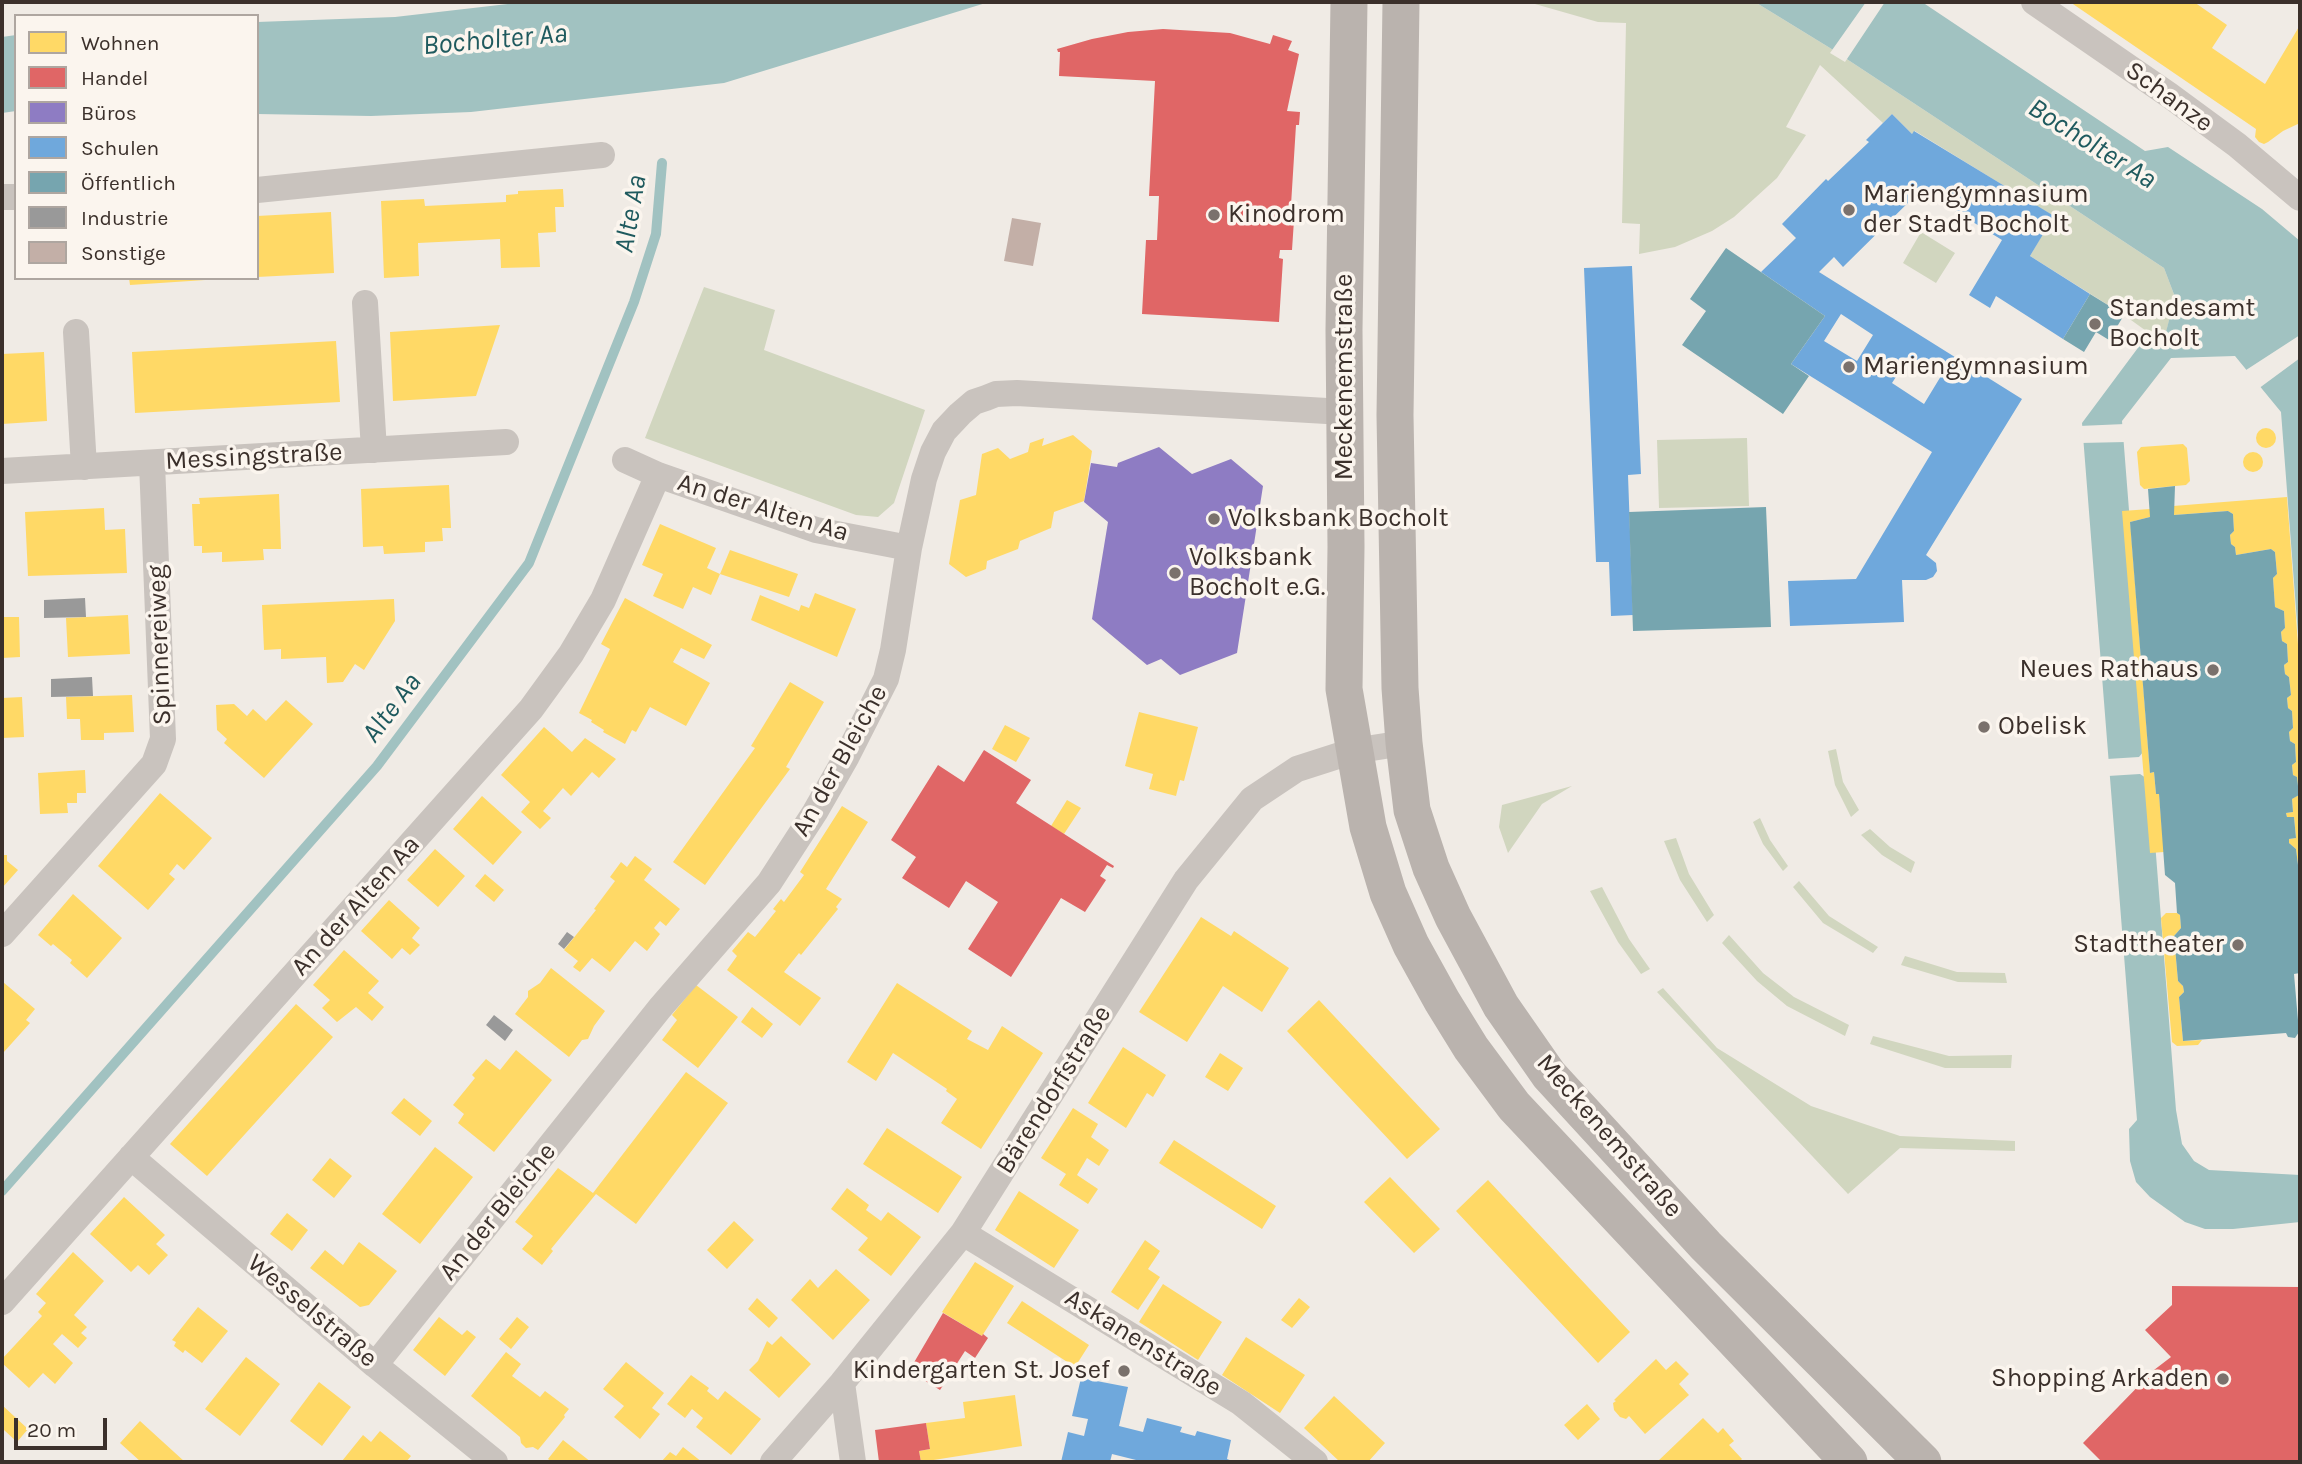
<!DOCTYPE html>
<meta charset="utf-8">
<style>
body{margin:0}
#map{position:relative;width:2302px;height:1464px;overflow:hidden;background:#f0ebe5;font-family:Karla,sans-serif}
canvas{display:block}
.frame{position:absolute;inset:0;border:4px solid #3b302b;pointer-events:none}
.legend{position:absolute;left:14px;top:14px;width:245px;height:266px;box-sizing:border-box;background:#fbf5ee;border:2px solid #aea6a0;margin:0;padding:9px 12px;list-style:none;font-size:21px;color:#3b302b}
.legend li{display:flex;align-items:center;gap:14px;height:35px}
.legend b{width:35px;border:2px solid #aea6a0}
.scale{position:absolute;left:14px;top:1418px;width:93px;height:32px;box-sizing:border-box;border:4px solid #3b302b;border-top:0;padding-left:9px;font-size:21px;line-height:24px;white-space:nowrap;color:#3b302b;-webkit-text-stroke:5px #fbf5ee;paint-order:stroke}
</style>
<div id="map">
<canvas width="2302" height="1464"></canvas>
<div class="frame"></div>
<ul class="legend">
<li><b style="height:19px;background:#ffd966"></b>Wohnen</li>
<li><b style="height:19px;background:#e06666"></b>Handel</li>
<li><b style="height:19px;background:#8e7cc3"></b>Büros</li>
<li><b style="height:19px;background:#6fa8dc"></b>Schulen</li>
<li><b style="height:19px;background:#76a5af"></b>Öffentlich</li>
<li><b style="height:19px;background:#999"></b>Industrie</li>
<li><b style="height:19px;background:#c3afa7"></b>Sonstige</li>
</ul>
<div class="scale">20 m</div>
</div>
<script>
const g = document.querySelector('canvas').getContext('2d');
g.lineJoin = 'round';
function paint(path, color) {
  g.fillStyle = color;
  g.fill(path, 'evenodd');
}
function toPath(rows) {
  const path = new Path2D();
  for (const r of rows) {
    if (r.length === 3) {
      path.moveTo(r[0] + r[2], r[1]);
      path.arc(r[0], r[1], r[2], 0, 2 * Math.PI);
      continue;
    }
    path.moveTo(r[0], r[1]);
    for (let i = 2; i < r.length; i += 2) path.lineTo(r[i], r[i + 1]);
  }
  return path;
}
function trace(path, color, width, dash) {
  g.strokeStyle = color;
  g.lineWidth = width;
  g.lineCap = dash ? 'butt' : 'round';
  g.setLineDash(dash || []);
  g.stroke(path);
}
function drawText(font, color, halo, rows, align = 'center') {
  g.font = font + ' Karla,sans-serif';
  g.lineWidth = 7;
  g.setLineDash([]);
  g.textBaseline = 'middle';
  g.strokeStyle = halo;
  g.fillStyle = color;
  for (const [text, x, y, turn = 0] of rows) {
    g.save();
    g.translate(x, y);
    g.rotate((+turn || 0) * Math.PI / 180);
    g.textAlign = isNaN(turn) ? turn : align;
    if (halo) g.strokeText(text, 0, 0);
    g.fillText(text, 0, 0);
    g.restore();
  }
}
paint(toPath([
 [1528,2,1755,2,1830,48,2164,268,2175,297,2166,333,2149,333,2124,315,2030,256,2053,216,1915,131,1912,134,1892,114,1883,123,1820,65,1786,127,1806,135,1777,178,1734,217,1712,231,1675,247,1639,254,1640,224,1622,223,1626,23,1598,22],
 [1921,232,1955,253,1936,283,1903,263],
 [704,287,775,310,764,350,925,410,894,503,878,517,856,515,645,438],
 [1747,438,1749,506,1659,508,1657,440],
 [1836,749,1843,782,1859,810,1851,817,1835,785,1828,751],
 [1572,786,1542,804,1508,853,1499,827,1502,805],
 [1760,818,1770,840,1788,866,1783,871,1763,844,1753,822],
 [1870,829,1890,847,1915,862,1911,873,1882,855,1861,835],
 [1676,838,1689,874,1714,915,1707,922,1680,880,1664,841],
 [1799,881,1829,916,1878,947,1873,953,1823,923,1793,887],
 [1602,887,1629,939,1650,969,1641,974,1618,942,1590,891],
 [1729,935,1763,973,1794,997,1849,1025,1845,1036,1787,1006,1757,981,1722,943],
 [1905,956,1957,972,2005,973,2007,983,1958,982,1901,965],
 [1663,988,1717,1048,1811,1106,1900,1136,2015,1141,2015,1151,1900,1148,1848,1194,1657,992],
 [1873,1036,1949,1056,2012,1055,2011,1068,1945,1068,1870,1044]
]), '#d1d6bf');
paint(toPath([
 [525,2,989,2,724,83,471,112,371,116,257,114,257,22,395,17],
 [1755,2,1922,2,2145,151,2168,147,2262,209,2300,241,2300,661,2281,412,2235,356,2171,358,2122,421,2176,1110,2182,1144,2194,1161,2209,1170,2300,1175,2300,1222,2233,1229,2205,1229,2185,1222,2150,1197,2136,1182,2130,1161,2129,1129,2137,1120,2082,423,2149,333,2166,332,2175,297,2164,268,1830,48],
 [16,35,16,111,2,113,2,37]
]), '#a1c2c1');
paint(toPath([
 [1866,2,1885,2,1845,62,1830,53],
 [2300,335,2300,358,2258,389,2243,372],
 [2125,424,2126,442,2080,443,2079,426],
 [2143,752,2149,780,2140,774,2108,776,2107,759,2139,757]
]), '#f0ebe5');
paint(toPath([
 [2070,2,2194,2,2227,25,2212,48,2265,84,2300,25,2300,123,2283,131,2268,142,2264,144,2259,142,2255,137,2256,129],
 [563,189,564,207,555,207,556,232,538,233,540,267,501,268,500,239,418,243,419,276,384,278,381,201,424,199,425,206,506,202,506,195,518,194,518,191],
 [331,212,334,273,257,277,257,216],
 [129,278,205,278,205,280,130,285],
 [500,325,476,396,393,401,390,332],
 [336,341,340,402,135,413,132,352],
 [44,352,47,421,2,424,2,354],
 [2266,438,10],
 [1073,435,1092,451,1084,501,1054,512,1051,528,1020,541,1018,549,987,561,986,569,966,577,949,564,960,500,976,495,982,454,998,448,1010,459,1028,452,1030,443,1044,438,1042,446],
 [2183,444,2187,448,2190,481,2186,485,2144,489,2140,485,2137,452,2141,447],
 [2253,462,10],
 [449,485,451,528,442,528,443,541,425,542,425,552,384,554,383,546,363,547,361,489],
 [279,494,281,549,263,549,264,560,222,562,222,552,202,553,202,546,194,546,192,504,200,504,199,498],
 [2287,497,2300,671,2300,791,2298,791,2297,777,2293,775,2292,765,2296,762,2295,744,2290,741,2289,732,2293,728,2292,711,2288,708,2287,698,2291,695,2289,677,2285,674,2284,665,2288,662,2287,644,2282,641,2281,632,2285,628,2284,611,2275,607,2273,578,2277,574,2275,552,2271,549,2236,555,2235,547,2231,544,2230,535,2234,531,2233,514,2228,511,2174,515,2173,506],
 [104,508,105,530,125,529,127,573,28,576,25,512],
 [2150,509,2150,517,2130,522,2150,773,2154,772,2156,794,2159,794,2164,852,2150,853,2122,511],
 [660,524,716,548,707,568,720,574,711,595,693,587,683,609,653,596,663,574,642,565],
 [730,550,798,574,789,597,720,574],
 [815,593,856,609,837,657,751,620,760,595,799,611,801,605,809,608],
 [625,598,712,645,704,659,681,648,673,662,710,683,686,726,650,707,636,732,632,730,625,744,603,732,604,730,591,722,592,720,579,713,610,649,601,644],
 [394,599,395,621,364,670,355,664,343,682,327,683,326,657,281,659,281,649,264,650,262,605],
 [128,615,130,654,68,657,66,618],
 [2,617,19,617,20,657,2,658],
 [790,682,824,702,786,767,790,769,705,885,673,862,755,748,751,746],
 [132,695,134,732,104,733,104,740,81,740,80,719,67,719,66,697],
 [22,697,24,737,2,738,2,698],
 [286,700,313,724,264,778,224,743,227,739,217,730,216,705,234,704,247,716,253,709,266,721],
 [1139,712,1198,727,1184,781,1180,780,1176,796,1149,789,1153,774,1125,766],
 [1005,725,1030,738,1016,762,992,749],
 [544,727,572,752,585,738,616,759,599,778,592,772,571,796,563,788,543,811,551,818,540,829,521,812,530,802,501,775],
 [85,770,86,793,77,793,77,803,67,803,68,813,40,814,38,773],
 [160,793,212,838,184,870,177,864,169,874,175,879,148,910,98,866],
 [2300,794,2300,867,2298,865,2296,849,2289,843,2289,839,2296,838,2294,817,2287,817,2286,813,2293,812,2292,799],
 [482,796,522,832,493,865,453,829],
 [1067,800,1081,808,1064,834,1051,826],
 [842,806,868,822,826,889,842,899,836,907,838,909,801,955,799,953,784,972,821,998,800,1026,727,970,737,956,732,951,748,932,755,937,776,911,773,909,781,899,784,902,804,875,800,872],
 [435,849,465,876,438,907,407,880],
 [2,855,7,855,7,861,18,870,2,888],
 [635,856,652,869,644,880,680,909,666,926,660,921,654,928,660,934,647,951,635,941,610,972,592,958,580,972,573,967,578,961,564,950,596,910,594,909,615,881,610,877,621,862,627,867],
 [485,874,504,890,494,902,475,886],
 [73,894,122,938,87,978,70,963,72,960,53,944,51,946,38,935],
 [389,900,420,928,412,938,420,945,410,955,402,948,392,959,361,931],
 [2166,913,2177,913,2180,915,2181,928,2174,936,2178,981,2183,986,2184,992,2179,997,2183,1041,2202,1040,2198,1045,2177,1046,2172,1042,2161,918],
 [1201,917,1231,936,1234,931,1289,968,1262,1012,1223,986,1187,1042,1139,1012],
 [344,950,379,981,368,993,384,1007,372,1021,356,1007,337,1022,322,1008,330,1000,313,985],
 [551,968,605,1011,594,1026,588,1039,582,1040,569,1057,515,1014,528,997,528,991,540,983],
 [3,982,35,1009,26,1020,30,1023,3,1053],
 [897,983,972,1031,967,1039,988,1050,1002,1026,1043,1053,981,1149,941,1123,957,1099,946,1091,947,1089,893,1053,876,1081,847,1062],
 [696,985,738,1017,698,1068,662,1040,677,1020,672,1015],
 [1319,1000,1440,1129,1407,1159,1287,1031],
 [296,1004,333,1037,207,1176,170,1144],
 [752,1007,773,1024,762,1038,741,1022],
 [1123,1047,1166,1075,1153,1097,1147,1093,1126,1128,1088,1103],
 [516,1050,552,1080,494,1152,458,1123,464,1114,453,1105,475,1078,472,1075,486,1059,500,1070],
 [1220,1053,1243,1068,1228,1091,1205,1077],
 [686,1072,728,1103,636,1224,596,1194,551,1249,553,1251,542,1265,522,1249,533,1236,515,1222,558,1168,593,1193],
 [404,1098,432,1121,420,1136,391,1113],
 [1073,1108,1098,1124,1091,1137,1109,1150,1099,1166,1087,1158,1077,1175,1098,1189,1088,1204,1059,1185,1066,1174,1041,1158],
 [887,1128,962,1177,938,1213,863,1164],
 [1174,1140,1276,1206,1262,1229,1159,1163],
 [435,1147,473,1177,420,1244,382,1214],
 [330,1158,352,1176,334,1198,312,1180],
 [1390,1177,1440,1229,1414,1253,1364,1202],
 [1488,1180,1630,1332,1598,1363,1456,1211],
 [847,1188,869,1205,866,1210,881,1221,888,1212,921,1237,891,1276,858,1250,868,1238,831,1209],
 [1019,1191,1079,1230,1054,1268,995,1230],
 [124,1197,165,1235,156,1244,168,1255,149,1275,138,1265,131,1272,90,1234],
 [287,1213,308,1230,292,1251,270,1234],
 [734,1221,754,1240,727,1269,707,1250],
 [1145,1240,1160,1251,1148,1269,1160,1277,1138,1310,1111,1292],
 [359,1242,397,1271,369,1305,360,1307,310,1268,325,1250,343,1265],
 [73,1252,104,1281,74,1315,87,1327,81,1333,87,1338,78,1348,62,1334,53,1344,73,1363,55,1384,43,1373,29,1388,2,1363,2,1359,42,1316,38,1312,46,1303,36,1294],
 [975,1262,1014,1286,982,1336,942,1312],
 [836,1269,870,1300,833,1340,791,1300,810,1279,818,1288],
 [1163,1284,1222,1322,1198,1360,1139,1322],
 [757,1298,778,1318,769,1328,748,1309],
 [1299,1298,1310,1307,1292,1328,1281,1320],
 [1022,1301,1089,1345,1075,1367,1007,1323],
 [198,1307,228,1331,202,1363,185,1350,183,1353,174,1346,176,1342,172,1340],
 [439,1317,462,1335,467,1330,476,1337,445,1376,413,1350],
 [517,1317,529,1327,511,1349,499,1339],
 [781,1336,811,1364,779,1398,749,1370,758,1361,767,1341,772,1345],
 [1246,1337,1305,1375,1280,1413,1222,1375],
 [506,1352,521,1364,512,1376,540,1397,545,1391,569,1409,564,1415,565,1417,538,1450,533,1447,526,1448,521,1443,520,1437,471,1396],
 [246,1357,280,1384,240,1436,205,1409],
 [1656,1359,1666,1370,1676,1361,1689,1374,1679,1384,1689,1395,1645,1434,1629,1416,1626,1419,1620,1417,1614,1410,1613,1403,1616,1401,1614,1400],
 [626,1362,664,1393,652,1408,660,1414,640,1439,614,1417,624,1406,603,1389],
 [691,1375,709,1388,707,1391,718,1400,725,1391,761,1419,731,1455,696,1427,703,1418,692,1409,685,1418,667,1404],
 [319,1382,351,1407,322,1446,290,1421],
 [1015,1395,1022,1446,921,1462,919,1451,930,1449,926,1423,965,1418,963,1402],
 [1334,1396,1385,1443,1368,1462,1340,1462,1304,1428],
 [1587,1404,1600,1419,1578,1440,1564,1425],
 [2,1405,28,1429,17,1442,4,1430,2,1433],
 [1703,1418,1718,1433,1723,1428,1734,1441,1729,1445,1742,1459,1739,1462,1657,1462],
 [140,1421,185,1462,141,1462,120,1443],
 [380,1431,411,1456,406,1462,342,1461,363,1435,371,1442],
 [563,1440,591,1462,552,1462,548,1459],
 [683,1447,702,1462,661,1462,670,1452,676,1456]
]), '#ffd966');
paint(toPath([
 [1163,29,1230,33,1270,44,1273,35,1292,41,1288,50,1299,54,1287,111,1300,112,1299,125,1296,125,1291,205,1295,205,1292,250,1280,250,1279,258,1283,259,1279,322,1142,314,1146,240,1157,240,1159,196,1149,196,1155,81,1059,76,1060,52,1058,52,1057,49,1092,39,1128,32],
 [984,750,1031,780,1016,803,1114,866,1113,868,1107,865,1100,876,1106,880,1085,912,1061,898,1011,977,968,949,998,902,966,881,949,908,902,878,916,857,891,840,938,765,964,782],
 [2172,1286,2300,1287,2300,1462,2102,1462,2083,1443,2154,1370,2171,1357,2145,1330,2172,1305],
 [943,1313,982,1336,983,1334,988,1338,975,1358,965,1351,940,1390,909,1371],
 [926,1423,930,1449,919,1451,921,1462,879,1462,875,1430]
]), '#e06666');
paint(toPath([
 [1159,447,1192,474,1231,459,1263,486,1237,653,1180,675,1161,659,1147,665,1092,619,1108,522,1084,502,1091,463,1117,467,1118,463]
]), '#8e7cc3');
paint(toPath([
 [1892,114,1912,134,1914,131,2054,216,2030,256,2090,294,2063,339,1996,296,1990,308,1969,295,2002,240,1921,190,1843,267,1834,257,1819,272,2022,399,1926,555,1936,563,1937,571,1933,577,1926,580,1902,580,1904,622,1790,626,1788,581,1856,579,1932,452,1791,364,1825,316,1761,272,1796,238,1782,224,1826,179,1828,181,1869,142,1866,140],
 [1841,314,1873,335,1857,361,1824,341],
 [1909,357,1941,376,1924,404,1892,383],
 [1632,266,1641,474,1628,475,1633,615,1611,616,1609,562,1596,562,1584,268],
 [1081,1378,1128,1387,1119,1426,1143,1432,1147,1418,1182,1427,1180,1432,1195,1436,1197,1431,1231,1440,1227,1459,1235,1462,1136,1462,1136,1460,1112,1454,1110,1462,1061,1462,1068,1432,1084,1436,1088,1419,1072,1416]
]), '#6fa8dc');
paint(toPath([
 [1726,248,1825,316,1791,364,1809,376,1783,414,1682,345,1706,311,1690,299],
 [2090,294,2124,315,2109,340,2096,332,2084,352,2063,339],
 [2175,486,2174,515,2228,511,2233,514,2234,531,2230,535,2231,544,2235,547,2236,555,2271,549,2275,552,2277,574,2273,578,2275,607,2284,611,2285,628,2281,632,2282,641,2287,644,2288,662,2284,665,2285,674,2289,677,2291,695,2287,698,2288,708,2292,711,2293,728,2289,732,2290,741,2295,744,2296,762,2292,765,2293,775,2297,777,2299,795,2292,799,2293,812,2286,813,2287,817,2294,817,2296,838,2289,839,2289,843,2296,849,2298,865,2300,867,2300,973,2294,974,2299,1032,2295,1038,2288,1037,2286,1033,2183,1041,2179,997,2184,992,2183,986,2178,981,2174,936,2181,928,2180,915,2177,913,2175,883,2165,875,2159,794,2156,794,2154,772,2150,773,2130,522,2150,517,2148,489],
 [1766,507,1771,627,1633,631,1629,512]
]), '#76a5af');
paint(toPath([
 [85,598,86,617,44,618,44,600],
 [92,677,93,696,51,697,51,679],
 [567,932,574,937,564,949,558,944],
 [494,1015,513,1030,505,1041,486,1025]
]), '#999');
trace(toPath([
 [2,1191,377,766,529,563,634,302,656,234,662,163]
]), '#a1c2c1', 10);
paint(toPath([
 [1012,218,1041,223,1033,266,1004,261]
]), '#c3afa7');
trace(toPath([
 [2034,2,2169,95,2237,145,2300,198],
 [257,190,602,155],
 [2,197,16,197],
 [365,303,374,450],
 [76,332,84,467],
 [625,460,658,475,816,530,909,548],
 [2,471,506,442],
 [2,934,154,764,163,739,152,463],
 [131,1157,375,1365,495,1462],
 [963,1233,1241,1403,1315,1462],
 [2,1302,531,709,571,654,603,600,658,475],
 [375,1365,660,1008,769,883,815,812,847,756,886,679,893,650,909,548,924,479,933,452,944,431,960,414,974,402,986,398,996,394,1017,393,1344,412],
 [842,1383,853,1462],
 [773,1462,842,1383,963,1233,1186,880,1252,799,1297,769,1353,751,1404,743]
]), '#c9c3be', 26);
trace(toPath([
 [1349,2,1344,330,1346,547,1344,689,1368,827,1388,893,1411,945,1442,1001,1471,1048,1514,1106,1849,1462],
 [1401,2,1395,415,1400,688,1404,743,1412,810,1431,868,1453,917,1501,1006,1549,1075,1706,1246,1923,1462]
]), '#bab3ae', 37);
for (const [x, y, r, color] of [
 [1849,210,7,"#7a716c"],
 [1214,215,7,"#7a716c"],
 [2095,324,7,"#7a716c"],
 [1849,367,7,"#7a716c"],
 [1214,519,7,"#7a716c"],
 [1175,573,7,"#7a716c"],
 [2213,670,7,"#7a716c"],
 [1984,727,7,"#7a716c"],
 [2238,945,7,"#7a716c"],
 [1124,1371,7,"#7a716c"],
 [2223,1379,7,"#7a716c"]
]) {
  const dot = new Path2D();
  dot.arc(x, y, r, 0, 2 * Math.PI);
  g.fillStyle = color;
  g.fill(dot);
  trace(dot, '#fbf5ee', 2.5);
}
drawText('26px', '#3b302b', '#fbf5ee', [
 ["Schanze",2169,97,36],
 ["Meckenemstraße",1345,377,-90],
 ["Messingstraße",254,457,-3],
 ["An der Alten Aa",763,508,17],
 ["Spinnereiweg",160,645,-92],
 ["An der Bleiche",840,761,-61],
 ["An der Alten Aa",356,906,-48],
 ["Bärendorfstraße",1054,1090,-58],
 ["Meckenemstraße",1609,1136,49],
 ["An der Bleiche",498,1212,-51],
 ["Wesselstraße",312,1311,40],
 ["Askanenstraße",1143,1343,32]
]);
drawText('26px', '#3b302b', '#fbf5ee', [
 ["Mariengymnasium",1863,195],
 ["der Stadt Bocholt",1863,225],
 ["Kinodrom",1228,215],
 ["Standesamt",2109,309],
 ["Bocholt",2109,339],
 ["Mariengymnasium",1863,367],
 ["Volksbank Bocholt",1228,519],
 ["Volksbank",1189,558],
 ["Bocholt e.G.",1189,588],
 ["Neues Rathaus",2199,670,"right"],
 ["Obelisk",1998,727],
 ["Stadttheater",2224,945,"right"],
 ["Kindergarten St. Josef",1110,1371,"right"],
 ["Shopping Arkaden",2209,1379,"right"]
], 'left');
drawText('italic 28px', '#1f5a5e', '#fbf5ee', [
 ["Bocholter Aa",495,40,-5],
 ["Bocholter Aa",2092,144,32],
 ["Alte Aa",631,214,-80],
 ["Alte Aa",392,708,-53]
]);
</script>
